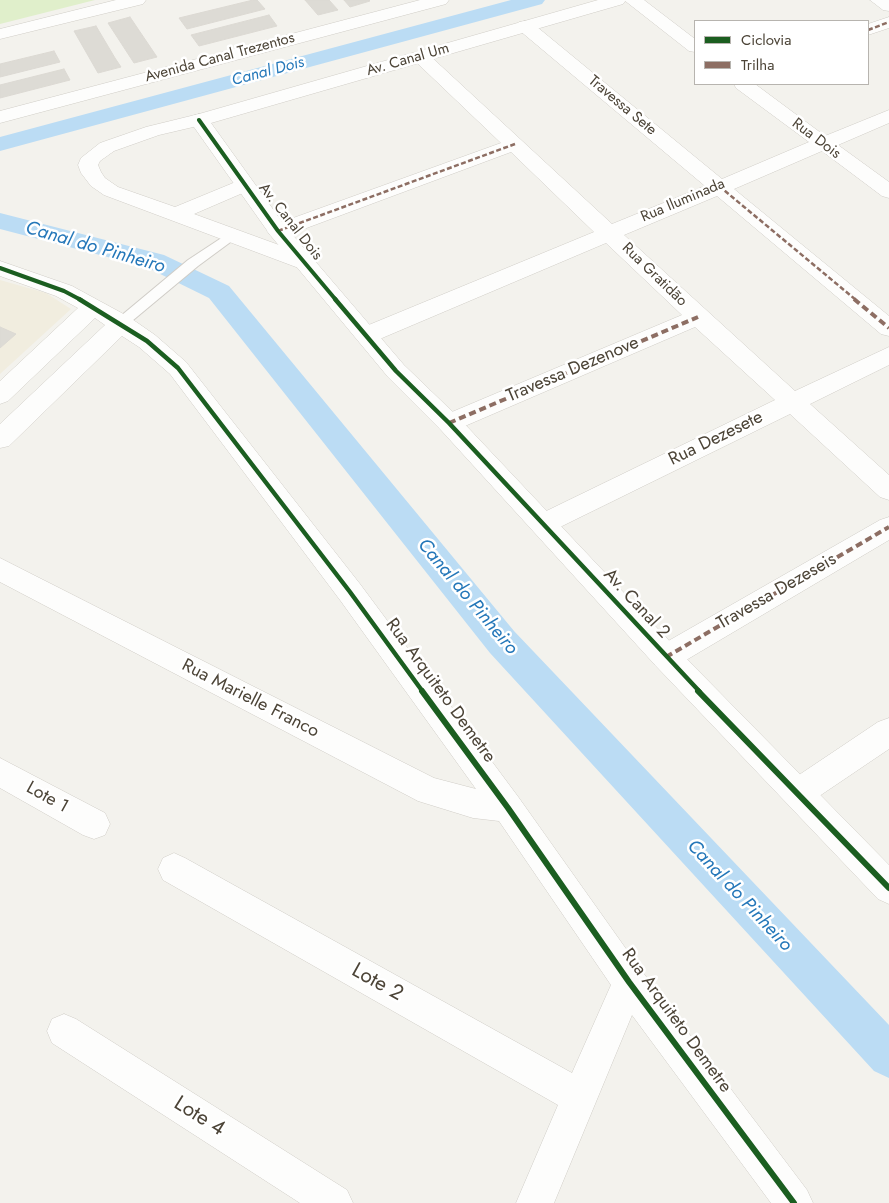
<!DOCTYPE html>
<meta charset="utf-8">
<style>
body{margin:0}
#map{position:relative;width:889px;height:1203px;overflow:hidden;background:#f3f2ed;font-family:Jost,sans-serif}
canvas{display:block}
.legend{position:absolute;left:694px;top:20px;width:175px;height:65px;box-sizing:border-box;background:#fff;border:1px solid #b7b4af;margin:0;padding:6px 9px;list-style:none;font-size:15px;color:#4c4437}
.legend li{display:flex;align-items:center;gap:10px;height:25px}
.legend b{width:25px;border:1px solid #b7b4af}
</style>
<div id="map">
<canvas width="889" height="1203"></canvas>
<ul class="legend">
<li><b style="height:6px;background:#1b5e20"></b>Ciclovia</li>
<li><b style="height:6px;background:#8d6e63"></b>Trilha</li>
</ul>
</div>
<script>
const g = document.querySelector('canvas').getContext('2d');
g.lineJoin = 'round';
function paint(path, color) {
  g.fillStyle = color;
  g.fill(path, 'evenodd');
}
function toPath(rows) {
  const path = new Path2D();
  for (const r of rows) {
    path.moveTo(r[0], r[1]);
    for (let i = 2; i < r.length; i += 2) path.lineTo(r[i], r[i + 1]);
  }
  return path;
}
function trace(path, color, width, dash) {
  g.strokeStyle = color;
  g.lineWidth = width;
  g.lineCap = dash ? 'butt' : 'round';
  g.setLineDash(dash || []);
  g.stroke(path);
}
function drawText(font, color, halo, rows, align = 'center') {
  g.font = font + ' Jost,sans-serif';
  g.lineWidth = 5;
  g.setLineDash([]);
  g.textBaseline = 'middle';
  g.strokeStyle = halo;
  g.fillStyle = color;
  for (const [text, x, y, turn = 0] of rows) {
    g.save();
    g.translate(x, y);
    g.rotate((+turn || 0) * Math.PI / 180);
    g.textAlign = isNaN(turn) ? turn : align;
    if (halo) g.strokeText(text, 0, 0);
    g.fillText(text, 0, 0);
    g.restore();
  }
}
paint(toPath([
 [0,280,46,293,71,309,0,374]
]), '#f1eddf');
paint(toPath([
 [0,0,95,0,0,24]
]), '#e0efcb');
paint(toPath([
 [511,0,545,0,542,4,0,151,0,137,511,0],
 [0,213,164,255,229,286,514,631,889,1025,889,1078,874,1071,490,653,209,298,146,267,0,229,0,213]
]), '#bbdcf4');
const building = toPath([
 [253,0,257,0,265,9,187,29,179,18,253,0],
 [305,0,329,0,338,10,318,15,305,0],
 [344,0,369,0,370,1,350,7,344,0],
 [269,15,277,26,199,46,191,35,269,15],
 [130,17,157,57,134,63,108,23,130,17],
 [96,26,115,58,121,67,98,73,74,31,96,26],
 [54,51,60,62,0,77,0,64,54,51],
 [64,69,70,80,0,98,0,85,64,69],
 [0,327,16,334,0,348,0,327]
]);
paint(building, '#dddbd5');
trace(building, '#dcd9d3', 1);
const service = toPath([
 [232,231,236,232,238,235,236,238,198,266,126,326,116,326,114,323,116,320,188,260,232,231]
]);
const minor = toPath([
 [116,0,146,0,143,4,0,39,0,29,116,0],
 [420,0,449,0,446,4,0,123,0,111,420,0],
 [624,0,644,0,695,39,695,52,689,51,624,0],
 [870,0,889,0,889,11,883,10,870,0],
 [889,17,889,28,868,35,868,24,889,17],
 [525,21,531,22,722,179,809,142,736,88,734,84,755,84,825,136,889,110,889,123,838,145,889,182,889,198,882,196,822,151,734,189,889,316,889,336,881,334,717,196,624,235,795,391,889,347,889,365,810,404,889,475,889,500,880,497,790,414,552,531,543,534,534,531,530,524,534,517,775,400,695,327,458,429,449,432,440,429,437,423,440,417,682,315,606,243,375,341,367,343,359,341,356,335,359,329,594,232,511,152,285,236,278,238,271,236,267,231,271,226,501,143,415,61,412,57,415,53,421,52,427,53,612,224,705,186,519,30,516,26,519,22,525,21],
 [199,114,206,116,209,120,206,124,159,135,114,151,100,161,98,165,101,172,105,178,118,187,175,207,238,181,245,179,252,181,255,185,252,189,194,214,312,257,315,262,312,267,304,269,296,267,104,195,91,186,81,173,78,165,81,158,100,143,146,127,199,114],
 [0,261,72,286,129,317,155,335,186,362,360,584,519,798,641,970,807,1190,813,1203,771,1203,632,1015,554,1203,516,1203,558,1105,163,880,158,869,163,858,174,853,185,858,572,1073,611,985,499,821,473,818,418,801,0,582,0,558,434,778,476,789,340,600,170,374,139,347,122,336,9,446,0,448,0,424,105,325,95,318,8,401,0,404,0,381,78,308,56,296,0,276,0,261],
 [889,517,889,540,676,666,666,669,656,666,652,657,656,648,880,520,889,517],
 [889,718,889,749,809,803,798,807,787,803,783,793,787,783,878,722,889,718],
 [0,758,105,813,110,824,105,835,94,839,83,835,0,788,0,758],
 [64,1014,76,1019,347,1190,353,1203,300,1203,52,1043,47,1031,52,1019,64,1014]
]);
const tertiary = toPath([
 [598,0,626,0,623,4,211,123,285,226,404,365,458,417,676,648,889,865,889,904,878,899,656,666,440,429,388,377,271,236,189,120,192,116,598,0]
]);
trace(service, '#d0cdc7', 2);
trace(minor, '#d0cdc7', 1);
trace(tertiary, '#d0cdc7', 1);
paint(service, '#fdfdfc');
paint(minor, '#fdfdfc');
paint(tertiary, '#fdfdfc');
trace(toPath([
 [868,30,889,22],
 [719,186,856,300],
 [278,231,515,144]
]), '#8d6e63', 2.5, [5, 2.5]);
trace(toPath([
 [854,299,889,328],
 [449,423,698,317],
 [666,657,889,527]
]), '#8d6e63', 4, [7, 4]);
trace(toPath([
 [199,120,278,231,336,300],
 [0,268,64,291,81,300]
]), '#1b5e20', 4);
trace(toPath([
 [79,299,147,341,178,368,350,592,423,692],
 [335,299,396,371,449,423,700,692]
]), '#1b5e20', 4.5);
trace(toPath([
 [422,691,508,808,629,982,794,1203],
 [698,691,889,888]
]), '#1b5e20', 6);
drawText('15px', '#4c4437', '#fff', [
 ["Avenida Canal Trezentos",220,58,-15],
 ["Av. Canal Um",408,60,-16],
 ["Travessa Sete",622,106,40],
 ["Rua Dois",816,139,37],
 ["Rua Iluminada",683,201,-23],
 ["Av. Canal Dois",290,222,52],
 ["Rua Gratidão",654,275,44]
]);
drawText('italic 16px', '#2477b9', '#fff', [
 ["Canal Dois",268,72,-15]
]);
drawText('18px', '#4c4437', '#fff', [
 ["Travessa Dezenove",573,370,-23],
 ["Rua Dezesete",716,439,-26],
 ["Travessa Dezeseis",777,592,-30],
 ["Av. Canal 2",636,604,47],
 ["Rua Arquiteto Demetre",440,691,54],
 ["Rua Marielle Franco",250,699,27],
 ["Lote 1",47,798,29],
 ["Rua Arquiteto Demetre",676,1021,54]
]);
drawText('italic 19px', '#2477b9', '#fff', [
 ["Canal do Pinheiro",95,248,16],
 ["Canal do Pinheiro",467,597,50],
 ["Canal do Pinheiro",739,896,47]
]);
drawText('21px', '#4c4437', '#fff', [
 ["Lote 2",377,983,29],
 ["Lote 4",199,1117,32]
]);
</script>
